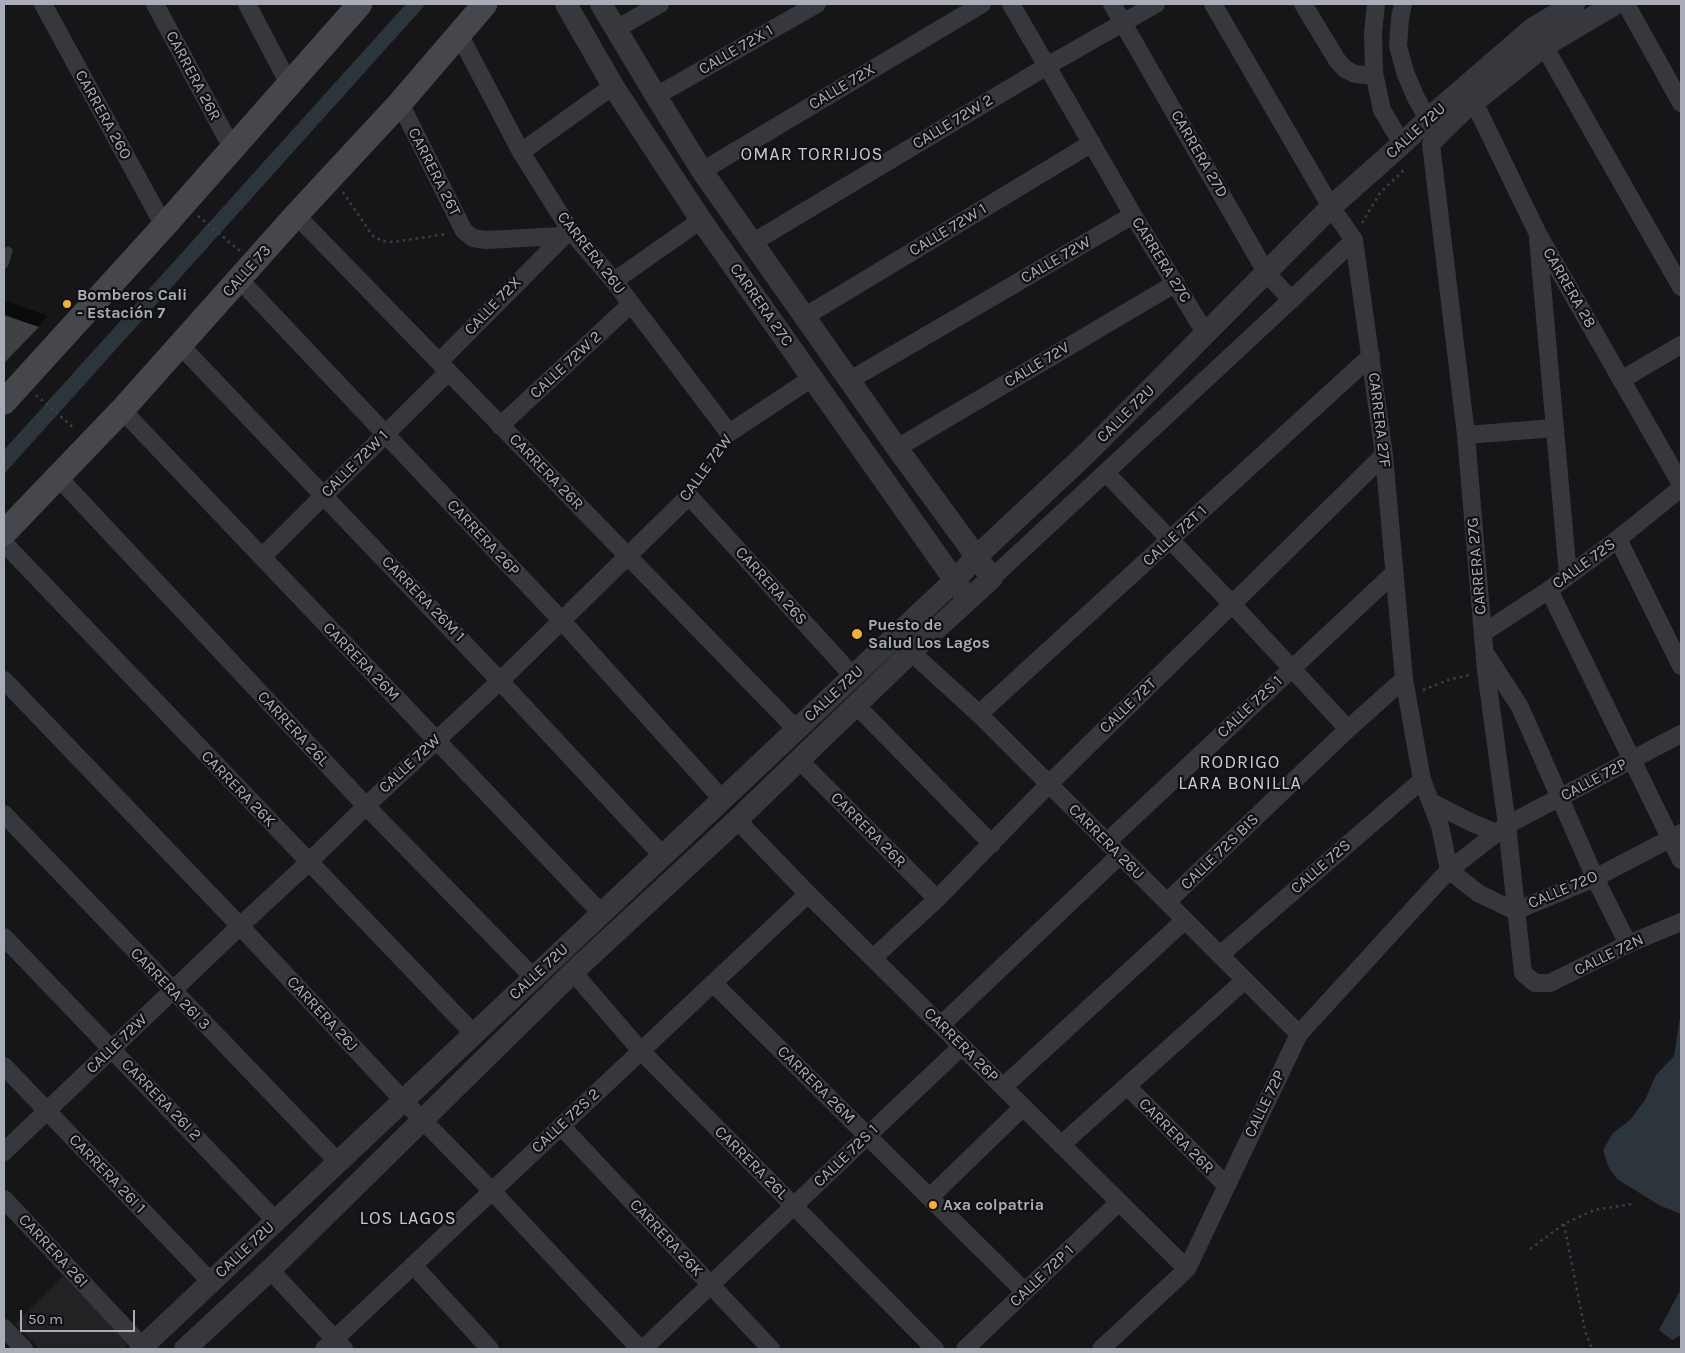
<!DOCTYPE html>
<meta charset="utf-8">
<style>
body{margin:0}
#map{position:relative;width:1685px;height:1353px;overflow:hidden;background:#161618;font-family:Karla,sans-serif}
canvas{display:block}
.frame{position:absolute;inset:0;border:5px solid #a8adb8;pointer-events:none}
.scale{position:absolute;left:20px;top:1310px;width:115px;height:22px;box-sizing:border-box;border:2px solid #a8adb8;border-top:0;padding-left:6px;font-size:15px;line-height:18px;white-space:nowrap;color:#a8adb8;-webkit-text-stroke:4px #111113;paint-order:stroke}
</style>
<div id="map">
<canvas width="1685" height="1353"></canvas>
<div class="frame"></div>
<div class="scale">50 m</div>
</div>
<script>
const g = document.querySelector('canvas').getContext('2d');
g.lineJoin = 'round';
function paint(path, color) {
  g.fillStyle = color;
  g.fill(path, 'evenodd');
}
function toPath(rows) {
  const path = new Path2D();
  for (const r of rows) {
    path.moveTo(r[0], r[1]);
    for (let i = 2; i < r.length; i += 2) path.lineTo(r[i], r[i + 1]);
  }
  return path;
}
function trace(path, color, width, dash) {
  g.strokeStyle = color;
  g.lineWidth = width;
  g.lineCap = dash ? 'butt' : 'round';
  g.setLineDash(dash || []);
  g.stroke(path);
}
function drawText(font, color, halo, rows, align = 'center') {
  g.font = font + ' Karla,sans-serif';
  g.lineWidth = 4.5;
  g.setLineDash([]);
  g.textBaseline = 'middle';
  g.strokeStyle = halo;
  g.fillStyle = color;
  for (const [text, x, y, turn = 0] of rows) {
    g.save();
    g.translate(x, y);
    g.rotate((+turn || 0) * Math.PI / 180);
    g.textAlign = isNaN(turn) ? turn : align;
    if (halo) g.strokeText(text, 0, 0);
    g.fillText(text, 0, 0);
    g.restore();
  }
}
paint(toPath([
 [63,1276,129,1343,123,1349,40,1349,15,1324]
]), '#222225');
paint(toPath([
 [406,4,426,4,4,474,4,450],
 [1681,1011,1681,1214,1659,1205,1617,1179,1608,1166,1603,1150,1613,1133,1630,1120,1645,1100,1656,1075,1674,1056],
 [1681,1289,1681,1335,1672,1340,1659,1330]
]), '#2c353c');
paint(toPath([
 [7,301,48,316,4,361,4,304]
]), '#0007');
paint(toPath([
 [4,315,39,327,4,363]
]), '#404145');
trace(toPath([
 [343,192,372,235,382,241,393,242,447,234],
 [198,216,240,251],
 [1362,223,1380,193,1405,169],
 [36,395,75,429],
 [698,482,720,446],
 [1423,690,1451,679,1470,675],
 [1564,1224,1585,1331,1592,1349],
 [1530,1249,1564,1224,1594,1210,1632,1204]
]), '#3d3f44', 2.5, [2.5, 4]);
trace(toPath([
 [4,264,8,251]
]), '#37383d', 9);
trace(toPath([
 [43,4,164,226],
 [155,4,232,148],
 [247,4,289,84],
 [1011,4,1133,215,1206,334],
 [1112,4,1266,272,1291,300],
 [1213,4,1331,207,1354,240,1384,455,1404,679,1422,780,1440,826,1449,870],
 [1303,4,1337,60,1345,69,1355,74,1366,75,1374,73],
 [1376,4,1373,33,1374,73,1382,110,1402,144],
 [1403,4,1400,18,1398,46,1405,72,1416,98,1428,119],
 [1626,4,1681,103],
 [616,29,660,4],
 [459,34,521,152,570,230,614,281,729,433,812,378],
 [1544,46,1681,287],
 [656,96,817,4],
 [400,103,464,231,473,238,486,240,562,236],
 [521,152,613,86],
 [702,171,982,4],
 [296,215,796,729],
 [1538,239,1568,575],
 [752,243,1047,66,1156,4],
 [239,279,562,621,723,800],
 [614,281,701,220],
 [804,317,1092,143],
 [180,345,500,681,662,855],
 [439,362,567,233],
 [850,380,1133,215],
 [1621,380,1681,345],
 [122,410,601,913],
 [500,426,631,304],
 [1466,435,1555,428],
 [897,448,1176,283],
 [1106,473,1232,604,1348,729],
 [57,476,366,806,533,977],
 [1681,484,1538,234,1474,102,1431,144,1466,435,1486,671,1507,825,1523,973,1535,983,1550,983,1628,944,1681,922],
 [1618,539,1681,666],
 [4,543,474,1034],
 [262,557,448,372],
 [992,578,1291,300,1354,240],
 [1549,590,1681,860],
 [1483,633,1549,590,1618,539,1681,488],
 [911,652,979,714,1299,1034],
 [1487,656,1520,707,1595,878,1628,944],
 [4,680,240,926,403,1100,492,1191,640,1349],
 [856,705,992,844],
 [979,714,1371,356],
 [799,760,937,899],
 [1431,802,1470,822,1497,833],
 [4,814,338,1162],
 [737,820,808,894,1187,1269],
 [1107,842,1394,573],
 [1449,870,1478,893,1515,911,1595,878,1681,833],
 [1167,902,1348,729,1404,679],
 [4,937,276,1221],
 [1220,955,1422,780],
 [873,958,937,899,1049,784,1384,455],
 [573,972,641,1051,935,1349],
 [713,983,1025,1292],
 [941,1025,1120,855],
 [4,1066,211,1282],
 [1127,1086,1226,1185],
 [1003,1087,1185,920],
 [561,1126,771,1349],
 [1061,1145,1245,980],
 [4,1152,240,926,308,863,366,806,500,681,689,496,853,676],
 [930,1197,1023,1107],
 [4,1199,143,1347],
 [413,1265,490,1349],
 [270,1270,344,1349],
 [4,1328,24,1349],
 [324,1349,808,894],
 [643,1349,962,1046],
 [965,1349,1119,1202],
 [1101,1349,1187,1269,1299,1034,1449,870,1507,825,1681,734]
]), '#37383d', 18);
trace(toPath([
 [566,4,613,86,701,220,962,591],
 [1466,87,1474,102,1544,46,1615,4],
 [140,1349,955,580,976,557,1088,452,1331,207,1402,144,1428,119,1532,29,1574,4],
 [185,1349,270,1270,573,972,737,820,911,652,992,578,897,448,702,171,656,96,601,4]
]), '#37383d', 22);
trace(toPath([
 [4,402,164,226,360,4],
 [4,533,122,410,296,215,400,103,485,4]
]), '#45474d', 25);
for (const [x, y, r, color] of [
 [67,304,5,"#f2b134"],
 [857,634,6,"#f2b134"],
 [933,1205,5,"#f2b134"]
]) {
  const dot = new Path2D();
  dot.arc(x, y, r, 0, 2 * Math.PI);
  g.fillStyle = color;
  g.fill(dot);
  trace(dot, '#111113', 2);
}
drawText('16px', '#a8adb8', '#111113', [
 ["CALLE 72X 1",736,50,-30],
 ["CARRERA 26R",193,76,62],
 ["CALLE 72X",842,87,-31],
 ["CARRERA 26O",103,115,61],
 ["CALLE 72W 2",953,122,-31],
 ["CALLE 72U",1416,131,-42],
 ["CARRERA 27D",1199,154,60],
 ["CARRERA 26T",434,172,63],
 ["CALLE 72W 1",948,230,-31],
 ["CARRERA 26U",591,253,52],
 ["CALLE 72W",1056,260,-30],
 ["CARRERA 27C",1161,260,58],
 ["CALLE 73",247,271,-48],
 ["CARRERA 28",1569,288,60],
 ["CARRERA 27C",761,305,55],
 ["CALLE 72X",493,306,-46],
 ["CALLE 72W 2",566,365,-43],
 ["CALLE 72V",1037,365,-31],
 ["CALLE 72U",1126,414,-45],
 ["CARRERA 27F",1379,420,83],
 ["CALLE 72W 1",355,464,-45],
 ["CALLE 72W",706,468,-54],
 ["CARRERA 26R",546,472,46],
 ["CALLE 72T 1",1175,536,-43],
 ["CARRERA 26P",483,538,47],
 ["CALLE 72S",1584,564,-36],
 ["CARRERA 27G",1477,566,-95],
 ["CARRERA 26S",771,586,48],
 ["CARRERA 26M 1",423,599,46],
 ["CARRERA 26M",361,662,46],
 ["CALLE 72U",834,694,-43],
 ["CALLE 72T",1128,706,-44],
 ["CALLE 72S 1",1250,707,-43],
 ["CARRERA 26L",293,729,47],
 ["CALLE 72W",410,764,-43],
 ["CALLE 72P",1594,780,-28],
 ["CARRERA 26K",238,789,46],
 ["CARRERA 26R",868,830,45],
 ["CARRERA 26U",1106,842,45],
 ["CALLE 72S BIS",1220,852,-44],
 ["CALLE 72S",1321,867,-41],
 ["CALLE 72O",1563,890,-23],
 ["CALLE 72N",1609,955,-26],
 ["CALLE 72U",539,972,-43],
 ["CARRERA 26I 3",170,989,46],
 ["CARRERA 26J",322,1014,47],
 ["CALLE 72W",117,1044,-44],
 ["CARRERA 26P",961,1045,45],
 ["CARRERA 26M",816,1085,45],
 ["CARRERA 26I 2",161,1100,46],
 ["CALLE 72P",1265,1104,-64],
 ["CALLE 72S 2",566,1121,-43],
 ["CARRERA 26R",1176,1136,45],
 ["CALLE 72S 1",846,1156,-44],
 ["CARRERA 26L",751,1163,45],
 ["CARRERA 26I 1",107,1174,46],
 ["CARRERA 26K",666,1238,47],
 ["CALLE 72U",245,1250,-43],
 ["CARRERA 26I",53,1251,47],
 ["CALLE 72P 1",1042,1276,-44]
]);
drawText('bold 16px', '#a8adb8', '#111113', [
 ["Bomberos Cali",77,295],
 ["- Estación 7",77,313],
 ["Puesto de",868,625],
 ["Salud Los Lagos",868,643],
 ["Axa colpatria",943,1205]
], 'left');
g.letterSpacing = '1px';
drawText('18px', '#c9ccd4', '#111113', [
 ["OMAR TORRIJOS",812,155],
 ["RODRIGO",1240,763],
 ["LARA BONILLA",1240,784],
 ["LOS LAGOS",408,1219]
]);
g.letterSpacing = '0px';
</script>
